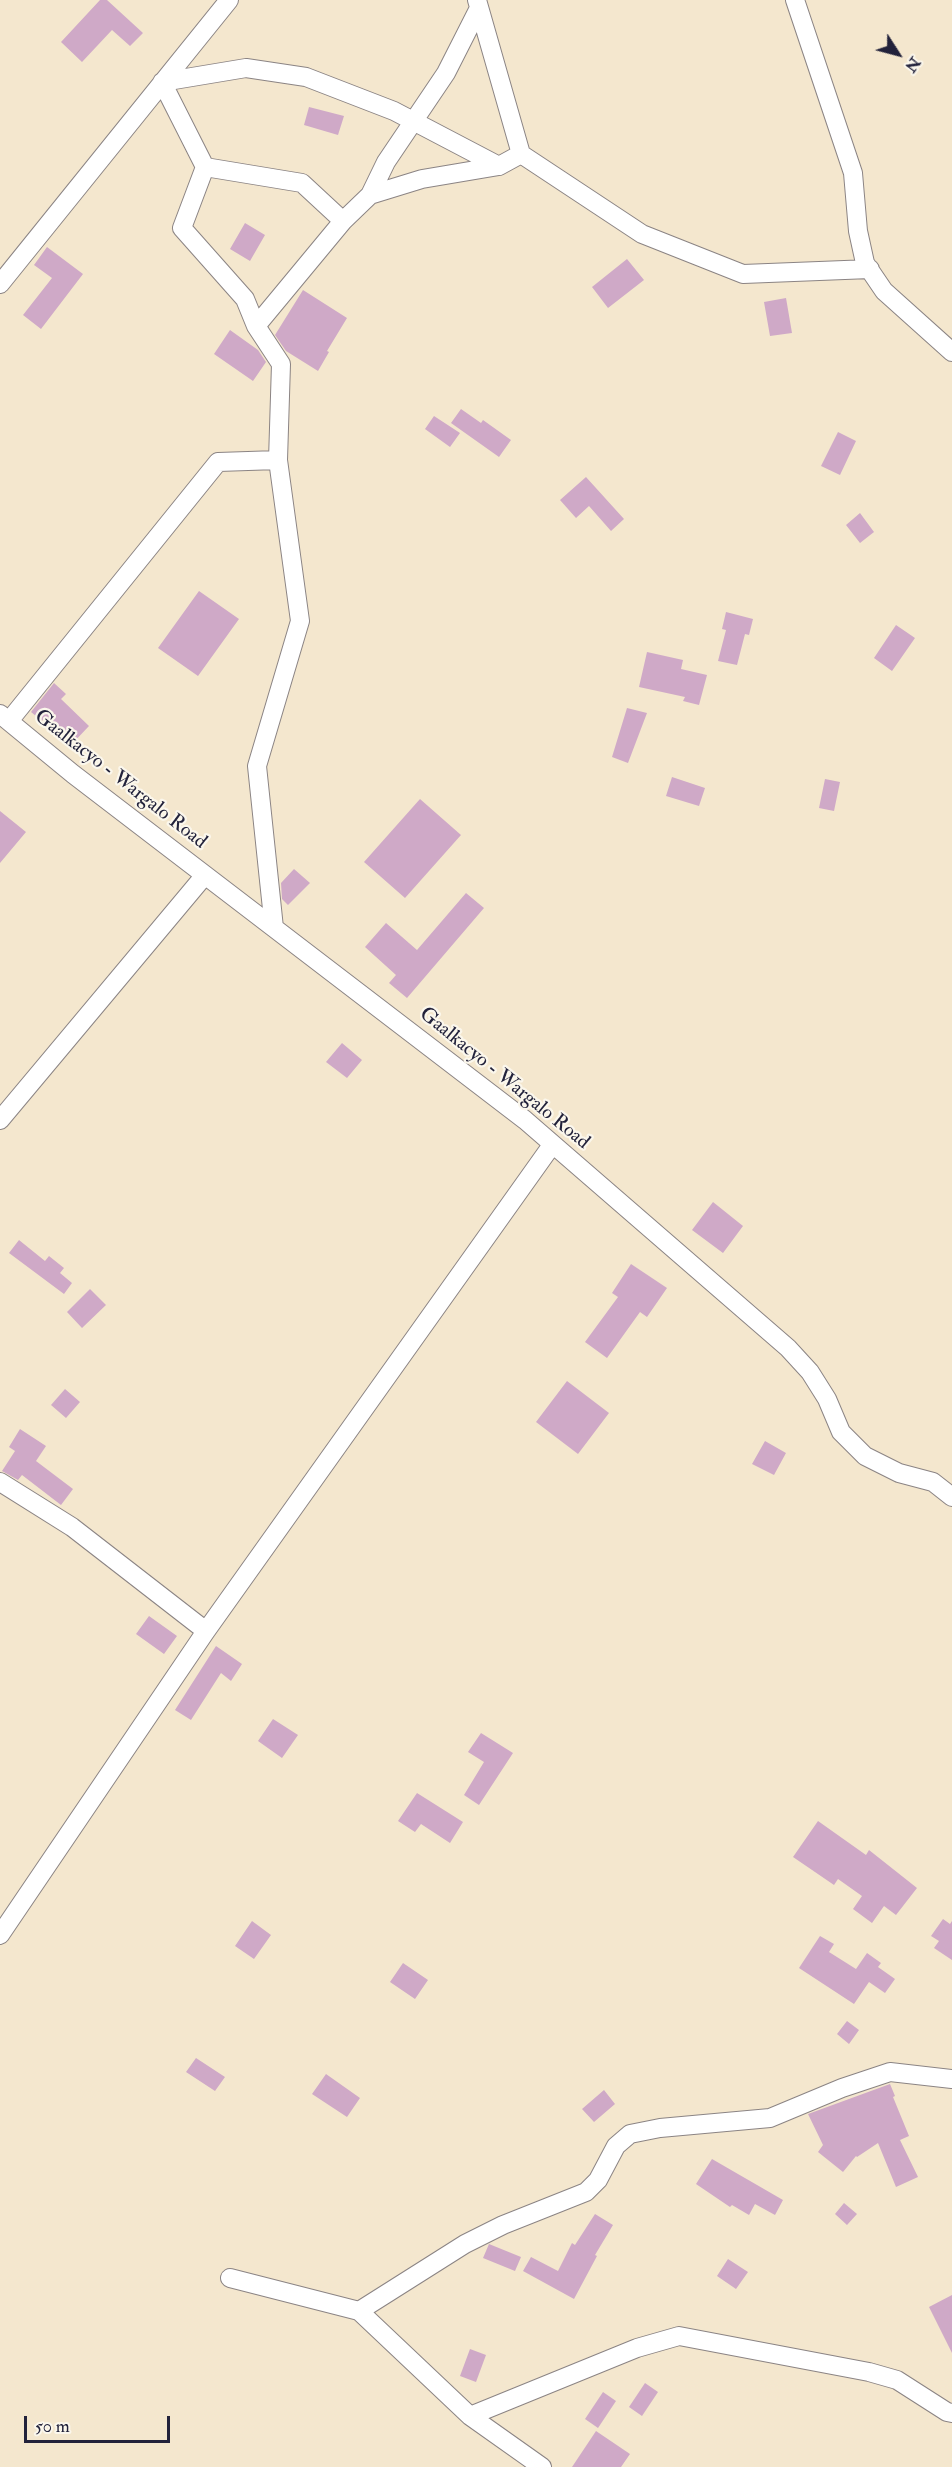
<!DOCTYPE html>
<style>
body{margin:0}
#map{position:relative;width:952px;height:2467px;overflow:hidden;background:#f4e7ce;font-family:"IM FELL Double Pica",serif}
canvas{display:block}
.north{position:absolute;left:868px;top:24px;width:60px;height:60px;-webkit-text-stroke:4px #fbf7ec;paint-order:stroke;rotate:126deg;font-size:16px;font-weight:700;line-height:24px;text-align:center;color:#22223b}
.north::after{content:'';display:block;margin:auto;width:21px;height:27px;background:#22223b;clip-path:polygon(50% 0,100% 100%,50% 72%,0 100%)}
.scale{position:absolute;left:24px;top:2416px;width:146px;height:27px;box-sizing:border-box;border:3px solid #22223b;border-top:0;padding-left:8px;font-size:18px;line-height:21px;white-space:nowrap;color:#22223b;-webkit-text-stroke:4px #fbf7ec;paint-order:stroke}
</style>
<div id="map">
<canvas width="952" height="2467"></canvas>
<div class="north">N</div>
<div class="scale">50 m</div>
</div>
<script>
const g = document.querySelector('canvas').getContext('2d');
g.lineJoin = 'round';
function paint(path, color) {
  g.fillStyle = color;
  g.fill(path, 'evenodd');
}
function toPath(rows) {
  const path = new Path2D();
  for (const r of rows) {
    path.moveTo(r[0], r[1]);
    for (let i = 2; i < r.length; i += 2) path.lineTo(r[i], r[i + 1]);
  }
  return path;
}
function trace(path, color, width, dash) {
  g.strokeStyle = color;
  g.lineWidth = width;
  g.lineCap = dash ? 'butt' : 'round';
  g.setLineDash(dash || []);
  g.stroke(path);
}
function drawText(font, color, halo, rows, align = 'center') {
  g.font = font + ' "IM FELL Double Pica",serif';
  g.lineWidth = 4.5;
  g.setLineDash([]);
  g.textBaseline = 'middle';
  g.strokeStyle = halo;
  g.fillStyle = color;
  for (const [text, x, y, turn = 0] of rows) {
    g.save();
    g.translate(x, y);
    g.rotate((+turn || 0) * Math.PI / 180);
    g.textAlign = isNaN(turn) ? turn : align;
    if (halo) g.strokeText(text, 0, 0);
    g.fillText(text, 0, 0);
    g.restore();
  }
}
paint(toPath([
 [100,0,107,0,143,33,130,46,112,30,82,62,61,42],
 [309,107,344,116,338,135,304,125],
 [245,223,265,235,250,261,230,249],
 [47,247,83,274,41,329,23,315,52,278,34,265],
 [627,259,644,280,608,308,592,287],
 [303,290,347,318,327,351,329,352,318,371,286,351,275,335],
 [786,298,792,333,770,336,764,302],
 [230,330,258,350,266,362,253,381,214,354],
 [461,409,481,423,483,420,511,440,499,457,451,423],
 [434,416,460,433,450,447,425,429],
 [838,432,856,441,840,475,821,466],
 [586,477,624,519,611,531,589,506,576,518,560,500],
 [860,513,874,532,860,543,846,525],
 [199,591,239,619,198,676,158,648],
 [726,612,753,619,749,635,745,634,737,665,718,661,726,630,722,629],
 [896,625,915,638,892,671,874,658],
 [647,652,683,660,681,669,707,675,699,705,683,701,685,697,639,687],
 [54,683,66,694,61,699,89,726,71,745,44,718,42,721,31,712],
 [627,708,647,713,628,763,612,757],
 [672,777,705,788,699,806,666,796],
 [825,779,840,782,834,811,819,808],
 [420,799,461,835,405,898,364,862],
 [0,811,26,832,0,863],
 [294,869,310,883,288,905,282,899,281,883],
 [466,893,484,908,407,998,389,983,396,975,365,947,386,923,417,950],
 [342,1043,362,1060,347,1078,326,1062],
 [713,1202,743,1226,723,1253,692,1230],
 [19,1240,45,1261,49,1256,64,1268,60,1273,72,1283,64,1294,9,1253],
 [631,1264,667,1288,647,1317,640,1312,607,1358,585,1342,618,1297,612,1293],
 [90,1289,106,1305,82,1328,67,1312],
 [567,1381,609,1413,578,1454,536,1422],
 [65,1389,80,1402,66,1418,51,1405],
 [20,1429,46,1446,36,1461,73,1489,61,1505,22,1475,18,1480,2,1471,15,1451,9,1447],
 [765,1441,786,1453,774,1475,752,1464],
 [149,1616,177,1636,164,1654,136,1634],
 [216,1646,242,1664,231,1681,221,1673,191,1720,175,1710],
 [273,1719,298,1735,282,1758,258,1741],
 [481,1733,513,1753,479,1805,464,1795,484,1762,468,1752],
 [417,1793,463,1822,450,1843,421,1824,415,1832,398,1821],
 [818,1821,866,1855,869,1850,917,1888,896,1915,884,1906,872,1923,853,1909,862,1896,838,1879,834,1885,793,1857],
 [943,1919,950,1924,952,1921,952,1960,934,1948,939,1941,931,1936],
 [252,1921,271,1935,254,1959,235,1946],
 [820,1936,834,1944,829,1952,856,1969,867,1953,881,1963,878,1967,895,1979,885,1993,869,1982,854,2004,799,1968],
 [403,1963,428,1980,415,1999,390,1982],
 [847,2021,859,2030,849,2044,837,2034],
 [196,2058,225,2077,215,2091,186,2072],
 [326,2074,360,2098,347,2117,312,2094],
 [890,2084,895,2096,893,2097,909,2136,900,2140,918,2177,896,2187,878,2143,857,2157,856,2156,843,2172,818,2152,823,2145,808,2114],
 [604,2090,615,2104,594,2122,582,2109],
 [712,2159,783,2200,775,2215,755,2204,749,2215,732,2205,730,2207,696,2184],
 [844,2203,857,2214,847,2225,835,2214],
 [595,2214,613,2225,595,2255,597,2256,574,2299,523,2271,531,2257,558,2271,572,2243,575,2245],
 [489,2244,521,2257,515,2271,483,2258],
 [728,2259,748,2272,736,2289,717,2276],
 [952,2295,952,2353,929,2307],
 [470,2349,486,2355,476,2382,460,2376],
 [645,2383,658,2392,642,2416,629,2407],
 [603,2392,616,2401,598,2428,585,2419],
 [596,2431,630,2454,621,2467,572,2467]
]), '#cfa9c7');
const street = toPath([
 [477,0,521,154,642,234,743,274,870,269],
 [795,0,853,173,858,231,865,263,884,291,952,352],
 [205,167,302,183,343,221],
 [370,195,386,162,446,73,479,8],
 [0,284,229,0],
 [256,326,343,221,370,195,422,179,499,166],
 [0,714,73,774,525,1120,788,1348,810,1372,827,1399,841,1432,865,1456,899,1473,933,1482,952,1497],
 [9,721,218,462,278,460],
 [274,928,257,766,300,621,278,460,281,364,256,326,245,299,182,228,205,167,162,82,246,68,306,77,394,111,499,166,521,154],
 [0,1120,205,875],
 [0,1482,72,1527,206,1631],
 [0,1935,206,1631,552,1145],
 [230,2278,359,2311,470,2416,542,2467],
 [359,2311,465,2244,503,2225,586,2192,598,2180,616,2146,630,2134,660,2128,770,2118,842,2088,890,2072,952,2079],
 [470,2416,637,2348,679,2336,869,2372,897,2380,947,2412,952,2413]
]);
trace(street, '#8b8484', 20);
trace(street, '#fff', 18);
drawText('20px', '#22223b', '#fbf7ec', [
 ["Gaalkacyo - Wargalo Road",120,780,38],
 ["Gaalkacyo - Wargalo Road",504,1079,39]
]);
</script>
